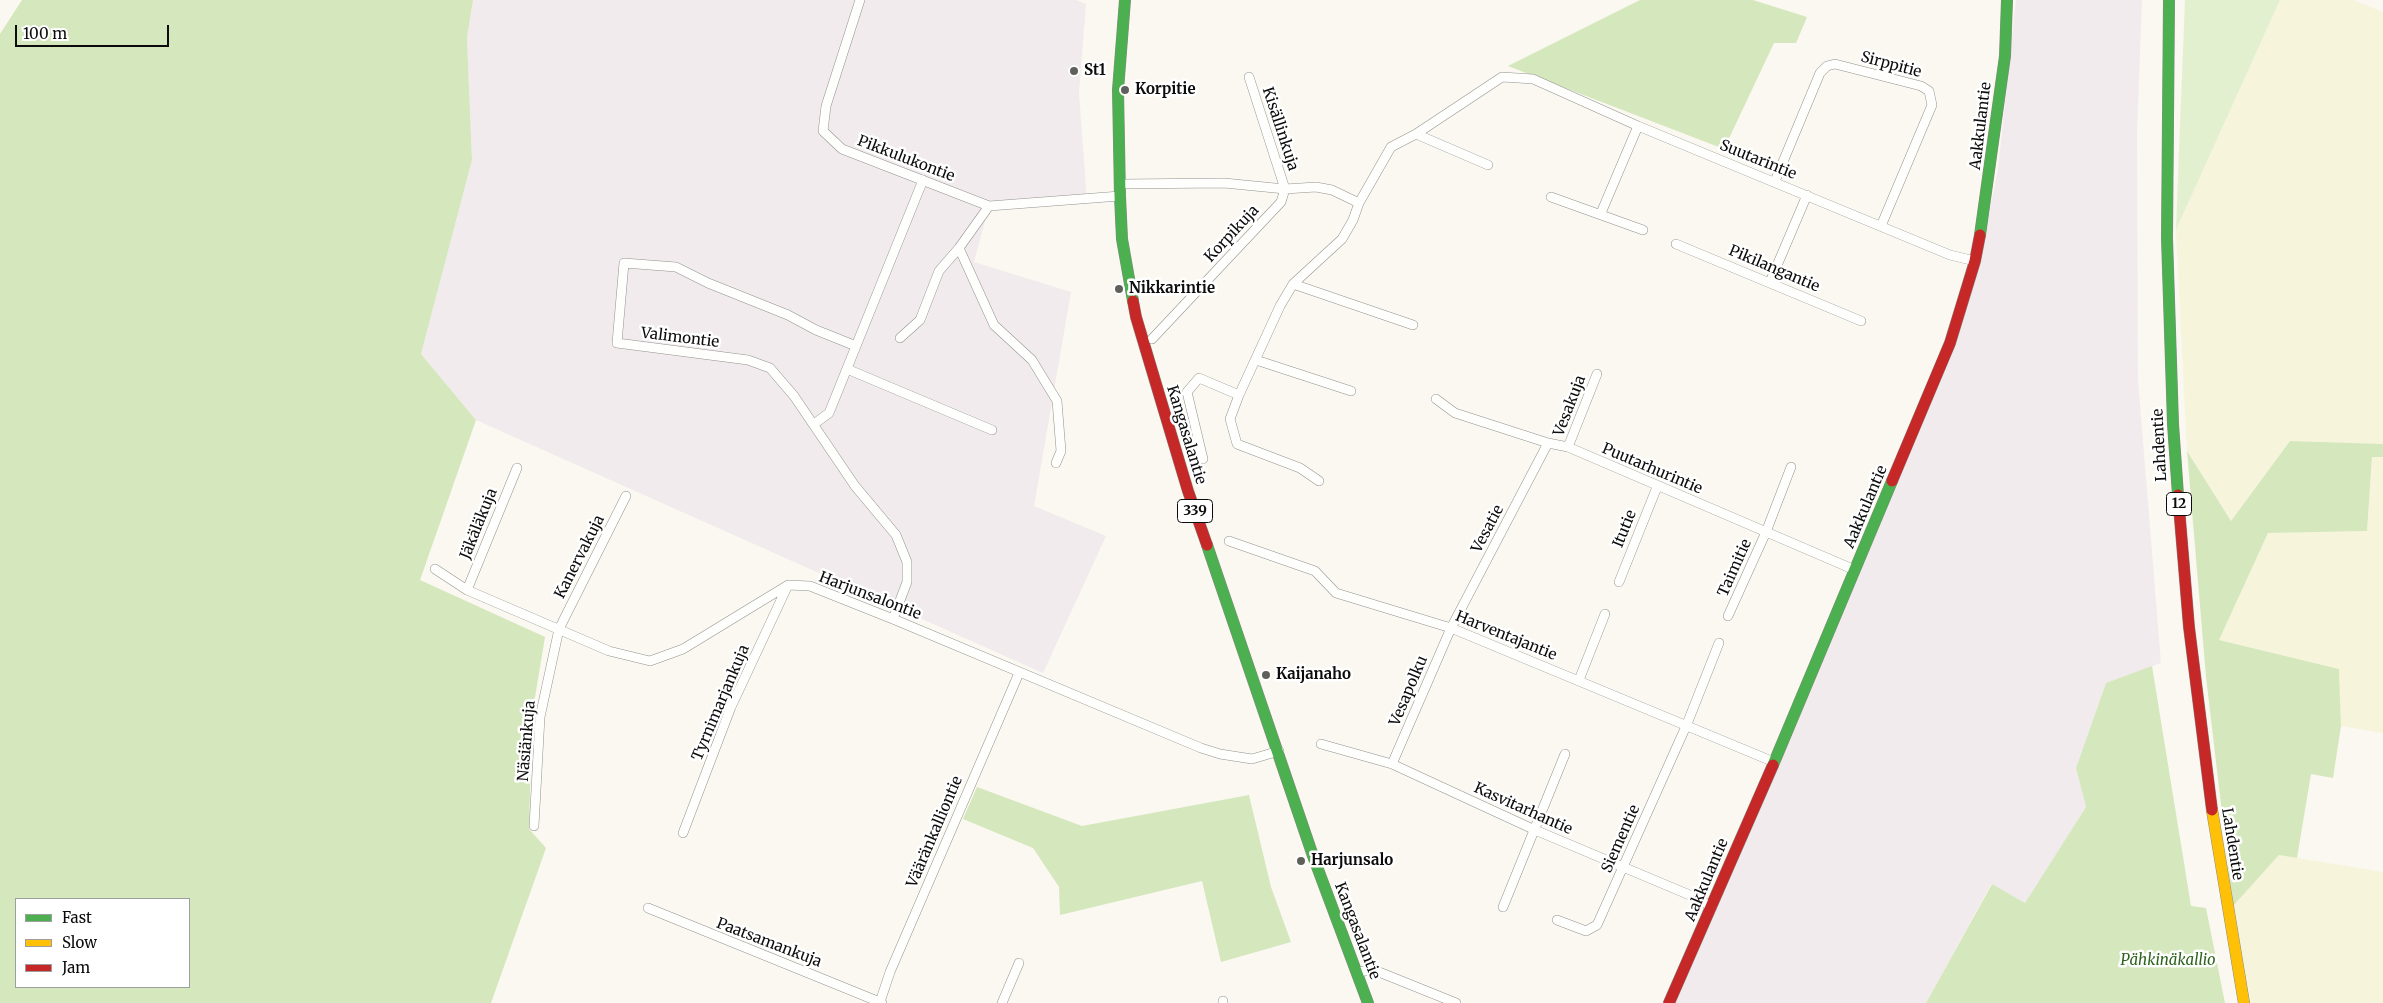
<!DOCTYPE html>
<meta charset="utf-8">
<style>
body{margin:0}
#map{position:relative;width:2383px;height:1003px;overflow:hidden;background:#faf8f0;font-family:Merriweather,serif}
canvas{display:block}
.legend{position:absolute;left:15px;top:898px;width:175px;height:90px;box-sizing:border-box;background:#fff;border:1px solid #9e9e9e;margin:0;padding:6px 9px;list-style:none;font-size:15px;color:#0c0c0c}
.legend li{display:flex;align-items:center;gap:10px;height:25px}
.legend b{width:25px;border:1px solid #9e9e9e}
.scale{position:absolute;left:15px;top:25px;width:154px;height:22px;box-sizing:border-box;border:2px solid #0c0c0c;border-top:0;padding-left:6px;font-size:15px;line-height:18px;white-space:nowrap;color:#0c0c0c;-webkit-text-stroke:4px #fff;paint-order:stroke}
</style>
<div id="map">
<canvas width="2383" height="1003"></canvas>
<ul class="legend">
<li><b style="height:6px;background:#4caf50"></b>Fast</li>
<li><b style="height:6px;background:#ffc107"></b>Slow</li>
<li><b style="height:6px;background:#c62828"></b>Jam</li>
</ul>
<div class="scale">100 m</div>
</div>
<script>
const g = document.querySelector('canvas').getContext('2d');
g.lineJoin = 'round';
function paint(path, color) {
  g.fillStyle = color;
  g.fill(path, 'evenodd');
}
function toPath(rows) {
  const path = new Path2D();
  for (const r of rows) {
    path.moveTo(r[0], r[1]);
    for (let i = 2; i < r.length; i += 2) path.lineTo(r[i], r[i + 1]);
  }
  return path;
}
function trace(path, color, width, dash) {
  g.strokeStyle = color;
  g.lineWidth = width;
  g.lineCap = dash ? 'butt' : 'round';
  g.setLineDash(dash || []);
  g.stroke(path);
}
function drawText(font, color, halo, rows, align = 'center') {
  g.font = font + ' Merriweather,serif';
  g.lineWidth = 5;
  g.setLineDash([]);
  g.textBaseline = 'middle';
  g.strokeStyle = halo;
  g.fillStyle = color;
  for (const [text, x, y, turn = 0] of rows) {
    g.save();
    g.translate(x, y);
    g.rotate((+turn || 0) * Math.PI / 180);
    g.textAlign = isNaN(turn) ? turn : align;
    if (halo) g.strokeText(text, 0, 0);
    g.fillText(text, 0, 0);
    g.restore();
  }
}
paint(toPath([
 [473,0,1076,0,1086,4,1079,93,1087,203,989,206,974,262,1071,292,1034,506,1106,536,1043,673,476,420,421,354,472,160,467,38],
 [2016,0,2142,0,2137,132,2138,380,2161,663,2106,683,2076,768,2086,807,2025,903,1991,884,1926,1003,1669,1003,1979,264,1998,169]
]), '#f1ebed');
paint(toPath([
 [2280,0,2353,0,2383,12,2383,444,2290,441,2231,521,2187,451,2176,230],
 [2372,457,2383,457,2383,733,2341,726,2339,669,2219,640,2268,533,2367,531],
 [2279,855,2383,872,2383,1003,2251,1003,2233,906]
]), '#f7f4dc');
paint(toPath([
 [2185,0,2280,0,2176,230,2180,124]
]), '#e3f0d0');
paint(toPath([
 [22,0,473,0,467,38,472,160,421,354,476,420,420,580,545,637,532,715,529,829,546,848,491,1003,0,1003,0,34],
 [16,899,189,899,189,987,16,987],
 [1640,0,1753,0,1807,17,1796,43,1774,43,1724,149,1508,66],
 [2290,441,2383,444,2383,457,2372,457,2367,531,2268,533,2219,640,2339,669,2341,726,2333,778,2311,774,2297,858,2279,855,2233,906,2206,677,2187,451,2231,521],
 [2152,666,2191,906,2206,908,2225,1003,1926,1003,1992,884,2025,903,2086,807,2076,768,2106,683],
 [977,787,1082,826,1249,795,1271,887,1291,942,1221,962,1202,881,1060,915,1059,887,1033,848,963,819]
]), '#d5e7bd');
const street = toPath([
 [860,0,826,106,823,131,842,149,989,206,1120,196],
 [1416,134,1488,165],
 [1775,181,1820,73,1827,66,1835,64,1921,86,1929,91,1932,105,1881,226],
 [1120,184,1224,183,1285,189,1316,187,1332,190,1359,203,1391,147,1416,134,1502,77,1533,79,1638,126,1950,255,1975,261],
 [1551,197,1643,230],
 [1601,213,1638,126],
 [1676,244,1861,321],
 [959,248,994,325,1032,360,1057,401,1061,451,1056,463],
 [1770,282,1807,195],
 [1293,284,1413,325],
 [900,338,920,320,939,271,959,248,989,206],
 [1152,339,1281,202,1285,189,1249,77],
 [856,346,816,330,788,315,708,283,676,267,624,263,617,343,748,360,770,368,794,396,855,486,896,535,907,562,907,582,893,619],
 [1256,360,1351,391],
 [847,369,992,430],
 [1436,399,1455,413,1548,443,1568,447,1855,570],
 [814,424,829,413,923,180],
 [1568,447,1597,374],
 [1203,459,1187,392,1199,378,1239,395],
 [1319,481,1300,468,1237,444,1230,419,1239,395,1280,306,1293,284,1342,239,1353,220,1359,203],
 [1229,541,1315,571,1336,593,1451,628,1774,762],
 [435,569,467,590,609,651,650,661,683,649,788,585,810,586,893,619,1201,748,1220,754,1252,759,1279,751],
 [1619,582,1657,487],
 [467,590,517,468],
 [1728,616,1766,532,1791,467],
 [1579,680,1605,614],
 [1321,744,1392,764,1535,830,1692,896,1712,907],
 [1392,764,1451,628,1548,443],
 [534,826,540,717,559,629,626,496],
 [683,833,731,707,788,585],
 [1503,907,1565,754],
 [648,908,882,1003],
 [1557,920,1586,931,1597,925,1687,724,1719,643],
 [1357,972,1374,970,1456,1003],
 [880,1002,890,972,1019,673],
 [1002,1003,1019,963],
 [1223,1003,1223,1001]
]);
const fast = toPath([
 [1125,0,1118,90,1120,196,1122,239,1133,301],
 [2169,0,2167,238,2173,424,2178,495],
 [1980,235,2005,56,2007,0],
 [1207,545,1313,856,1368,1003],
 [1773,765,1892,481]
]);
const slow = toPath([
 [2212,810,2244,1003]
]);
const jam = toPath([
 [1133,301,1136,317,1188,491,1207,545],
 [1892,481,1950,343,1975,261,1980,235],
 [2178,495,2189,627,2212,810],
 [1669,1003,1773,765]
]);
trace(street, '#93928f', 10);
trace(fast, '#8a8985', 12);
trace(slow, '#8a8985', 12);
trace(jam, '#8a8985', 12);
trace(street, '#fefefd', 9);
trace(fast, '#4caf50', 11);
trace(slow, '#ffc107', 11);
trace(jam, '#c62828', 11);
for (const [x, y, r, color] of [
 [1074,71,5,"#5f5f5c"],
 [1125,90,5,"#5f5f5c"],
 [1119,289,5,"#5f5f5c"],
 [1266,675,5,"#5f5f5c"],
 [1301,861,5,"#5f5f5c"]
]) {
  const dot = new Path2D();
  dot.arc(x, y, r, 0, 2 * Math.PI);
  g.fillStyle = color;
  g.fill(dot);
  trace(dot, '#fff', 2);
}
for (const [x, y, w] of [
 [2179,504,25],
 [1195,511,35]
]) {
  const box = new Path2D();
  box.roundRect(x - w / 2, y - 11.5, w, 23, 4);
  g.fillStyle = '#fff';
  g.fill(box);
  trace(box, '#0c0c0c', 1);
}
drawText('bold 14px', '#0c0c0c', null, [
 ["12",2179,504],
 ["339",1195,511]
]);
drawText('15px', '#0c0c0c', '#fff', [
 ["Sirppitie",1891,65,15],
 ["Aakkulantie",1981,126,-83],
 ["Kisällinkuja",1280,129,72],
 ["Pikkulukontie",906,159,21],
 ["Suutarintie",1758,160,22],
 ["Korpikuja",1232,234,-47],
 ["Pikilangantie",1774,269,23],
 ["Valimontie",680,338,7],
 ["Vesakuja",1570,406,-69],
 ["Kangasalantie",1186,435,73],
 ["Lahdentie",2160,445,-93],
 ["Puutarhurintie",1652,469,23],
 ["Aakkulantie",1866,507,-67],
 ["Jäkäläkuja",479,524,-68],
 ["Vesatie",1488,529,-62],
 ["Itutie",1625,529,-68],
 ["Kanervakuja",580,557,-63],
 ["Taimitie",1735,568,-66],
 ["Harjunsalontie",870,596,21],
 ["Harventajantie",1506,636,22],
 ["Vesapolku",1409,691,-67],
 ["Tyrnimarjankuja",721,703,-67],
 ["Näsiänkuja",527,741,-85],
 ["Kasvitarhantie",1523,809,24],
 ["Vääränkalliontie",935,832,-67],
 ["Siementie",1621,839,-66],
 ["Lahdentie",2232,844,81],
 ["Aakkulantie",1707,880,-67],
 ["Kangasalantie",1357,931,69],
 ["Paatsamankuja",769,943,21]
]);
drawText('bold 15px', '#0c0c0c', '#fff', [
 ["St1",1084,71],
 ["Korpitie",1135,90],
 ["Nikkarintie",1129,289],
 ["Kaijanaho",1276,675],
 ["Harjunsalo",1311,861]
], 'left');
drawText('italic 15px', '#2d631d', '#fff', [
 ["Pähkinäkallio",2168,961]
]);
</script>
